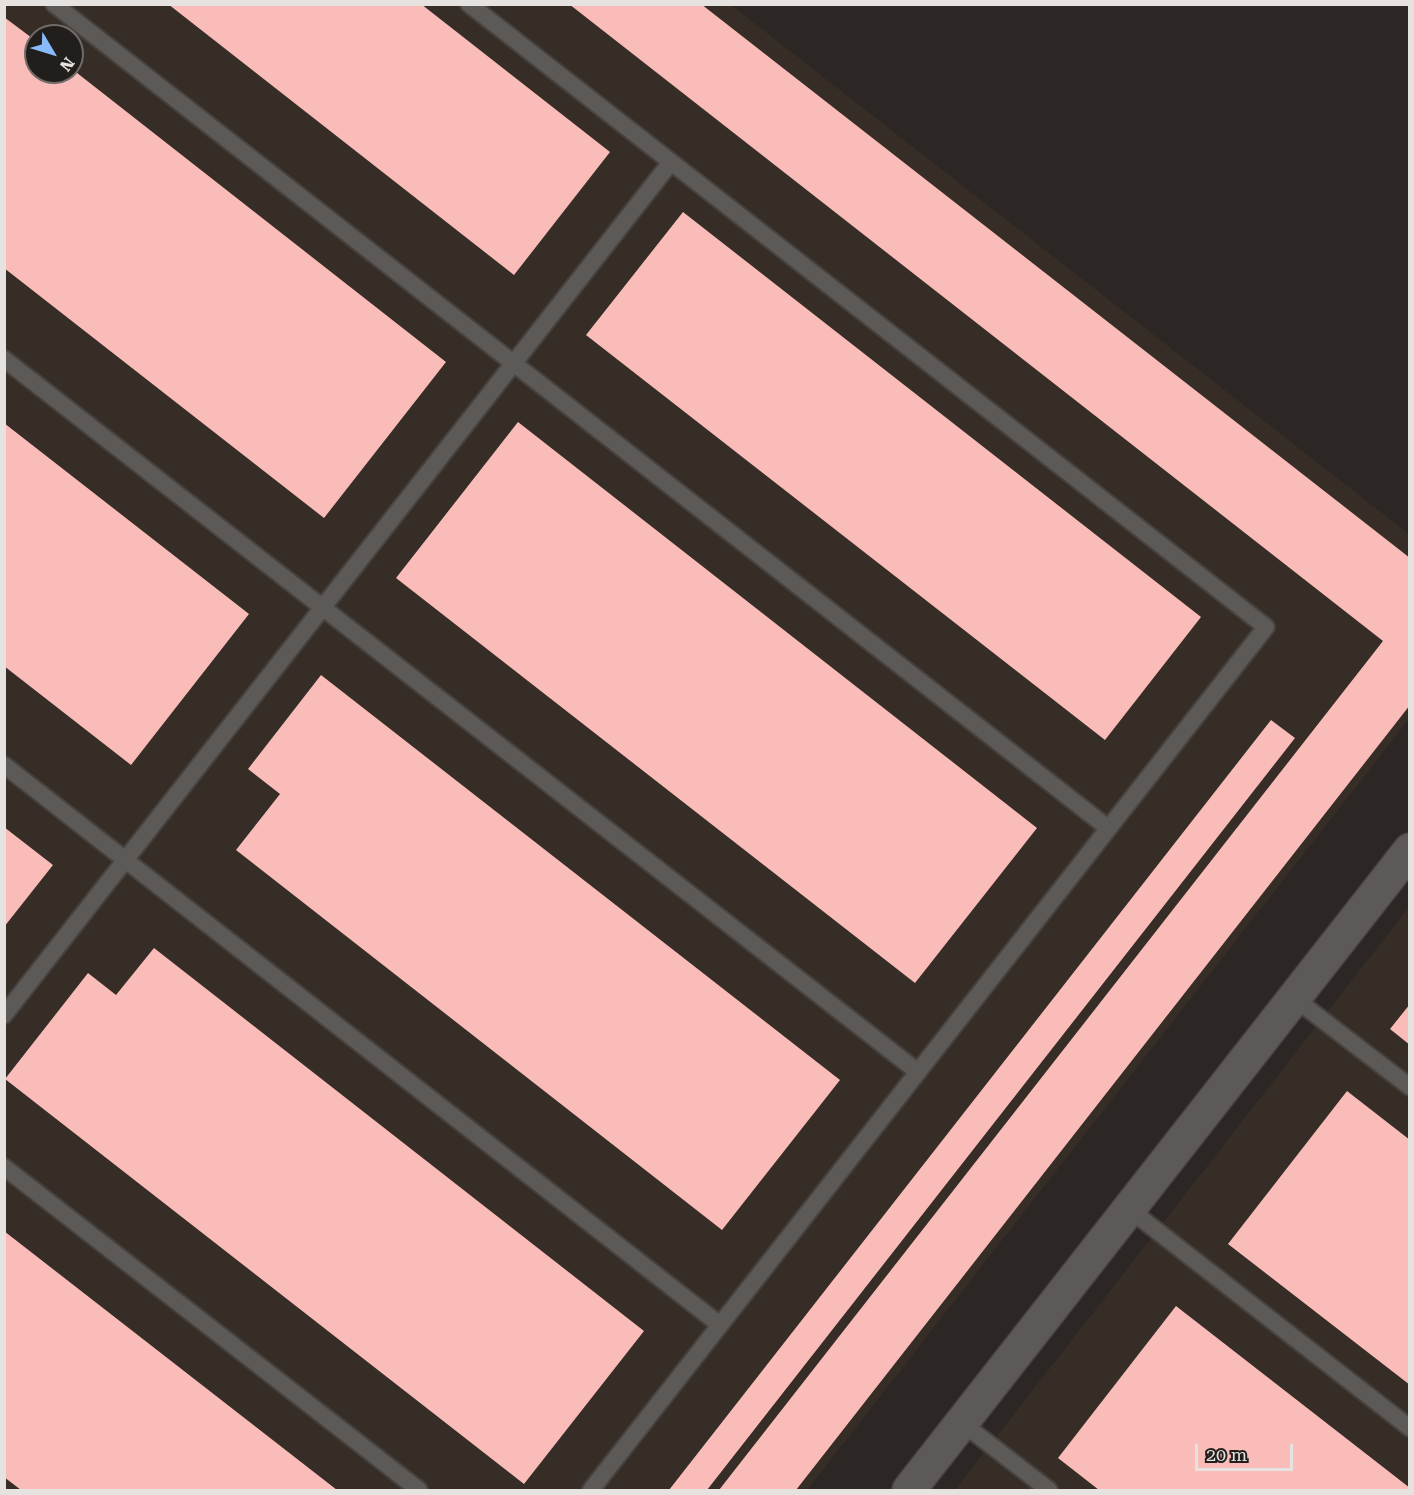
<!DOCTYPE html>
<style>
body{margin:0}
#map{position:relative;width:1414px;height:1495px;overflow:hidden;background:#2c2725;font-family:"Roboto Serif",serif}
canvas{display:block}
.frame{position:absolute;inset:0;border:6px solid #e5e2e0;pointer-events:none}
.north{position:absolute;left:24px;top:24px;width:60px;height:60px;box-sizing:border-box;background:#221e1b;border:2px solid #706c6a;border-radius:50%;rotate:128deg;font-size:16px;font-weight:700;line-height:24px;text-align:center;color:#e5e2e0}
.north::after{content:'';display:block;margin:auto;width:21px;height:27px;background:#88bbfc;clip-path:polygon(50% 0,100% 100%,50% 72%,0 100%)}
.scale{position:absolute;left:1195px;top:1444px;width:98px;height:27px;box-sizing:border-box;border:3px solid #e5e2e0;border-top:0;padding-left:8px;font-size:18px;line-height:21px;white-space:nowrap;color:#e5e2e0;-webkit-text-stroke:4px #221e1b;paint-order:stroke}
</style>
<div id="map">
<canvas width="1414" height="1495"></canvas>
<div class="frame"></div>
<div class="north">N</div>
<div class="scale">20 m</div>
</div>
<script>
const g = document.querySelector('canvas').getContext('2d');
g.lineJoin = 'round';
function paint(path, color) {
  g.fillStyle = color;
  g.fill(path, 'evenodd');
}
function toPath(rows) {
  const path = new Path2D();
  for (const r of rows) {
    path.moveTo(r[0], r[1]);
    for (let i = 2; i < r.length; i += 2) path.lineTo(r[i], r[i + 1]);
  }
  return path;
}
function trace(path, color, width, dash) {
  g.strokeStyle = color;
  g.lineWidth = width;
  g.lineCap = dash ? 'butt' : 'round';
  g.setLineDash(dash || []);
  g.stroke(path);
}
paint(toPath([
 [5,5,731,5,1409,534,1409,719,807,1490,5,1490],
 [36,36,72,36,72,72,36,72],
 [1409,907,1409,1490,955,1490]
]), '#362d26');
paint(toPath([
 [168,4,421,4,610,152,514,275],
 [569,4,701,4,1410,558,1410,705,796,1490,719,1490,1383,641],
 [4,17,36,41,36,72,72,72,72,69,446,362,324,518,4,268],
 [683,212,1201,617,1105,740,586,335],
 [518,422,1037,828,915,983,396,578],
 [4,423,249,614,131,765,4,666],
 [321,675,840,1080,722,1230,236,850,280,794,248,769],
 [1271,720,1295,738,707,1490,669,1490],
 [4,827,53,865,4,927],
 [154,948,644,1331,524,1484,5,1079,88,973,116,995],
 [1410,1004,1410,1045,1390,1029],
 [1347,1091,1410,1140,1410,1385,1228,1244],
 [4,1231,337,1490,21,1490,4,1477],
 [1176,1306,1410,1488,1410,1490,1099,1490,1058,1458]
]), '#fabcb8');
const lane = toPath([
 [54,4,1108,828],
 [469,4,1266,627,591,1490],
 [4,359,918,1072],
 [4,765,720,1325],
 [1294,998,1410,1087],
 [4,1015,671,162],
 [4,1167,419,1490],
 [1129,1209,1410,1428],
 [962,1423,1049,1490]
]);
const street = toPath([
 [909,1490,1410,850]
]);
trace(lane, '#464240', 20);
trace(street, '#464240', 36);
trace(lane, '#5d5956', 16);
trace(street, '#5d5956', 33);
</script>
